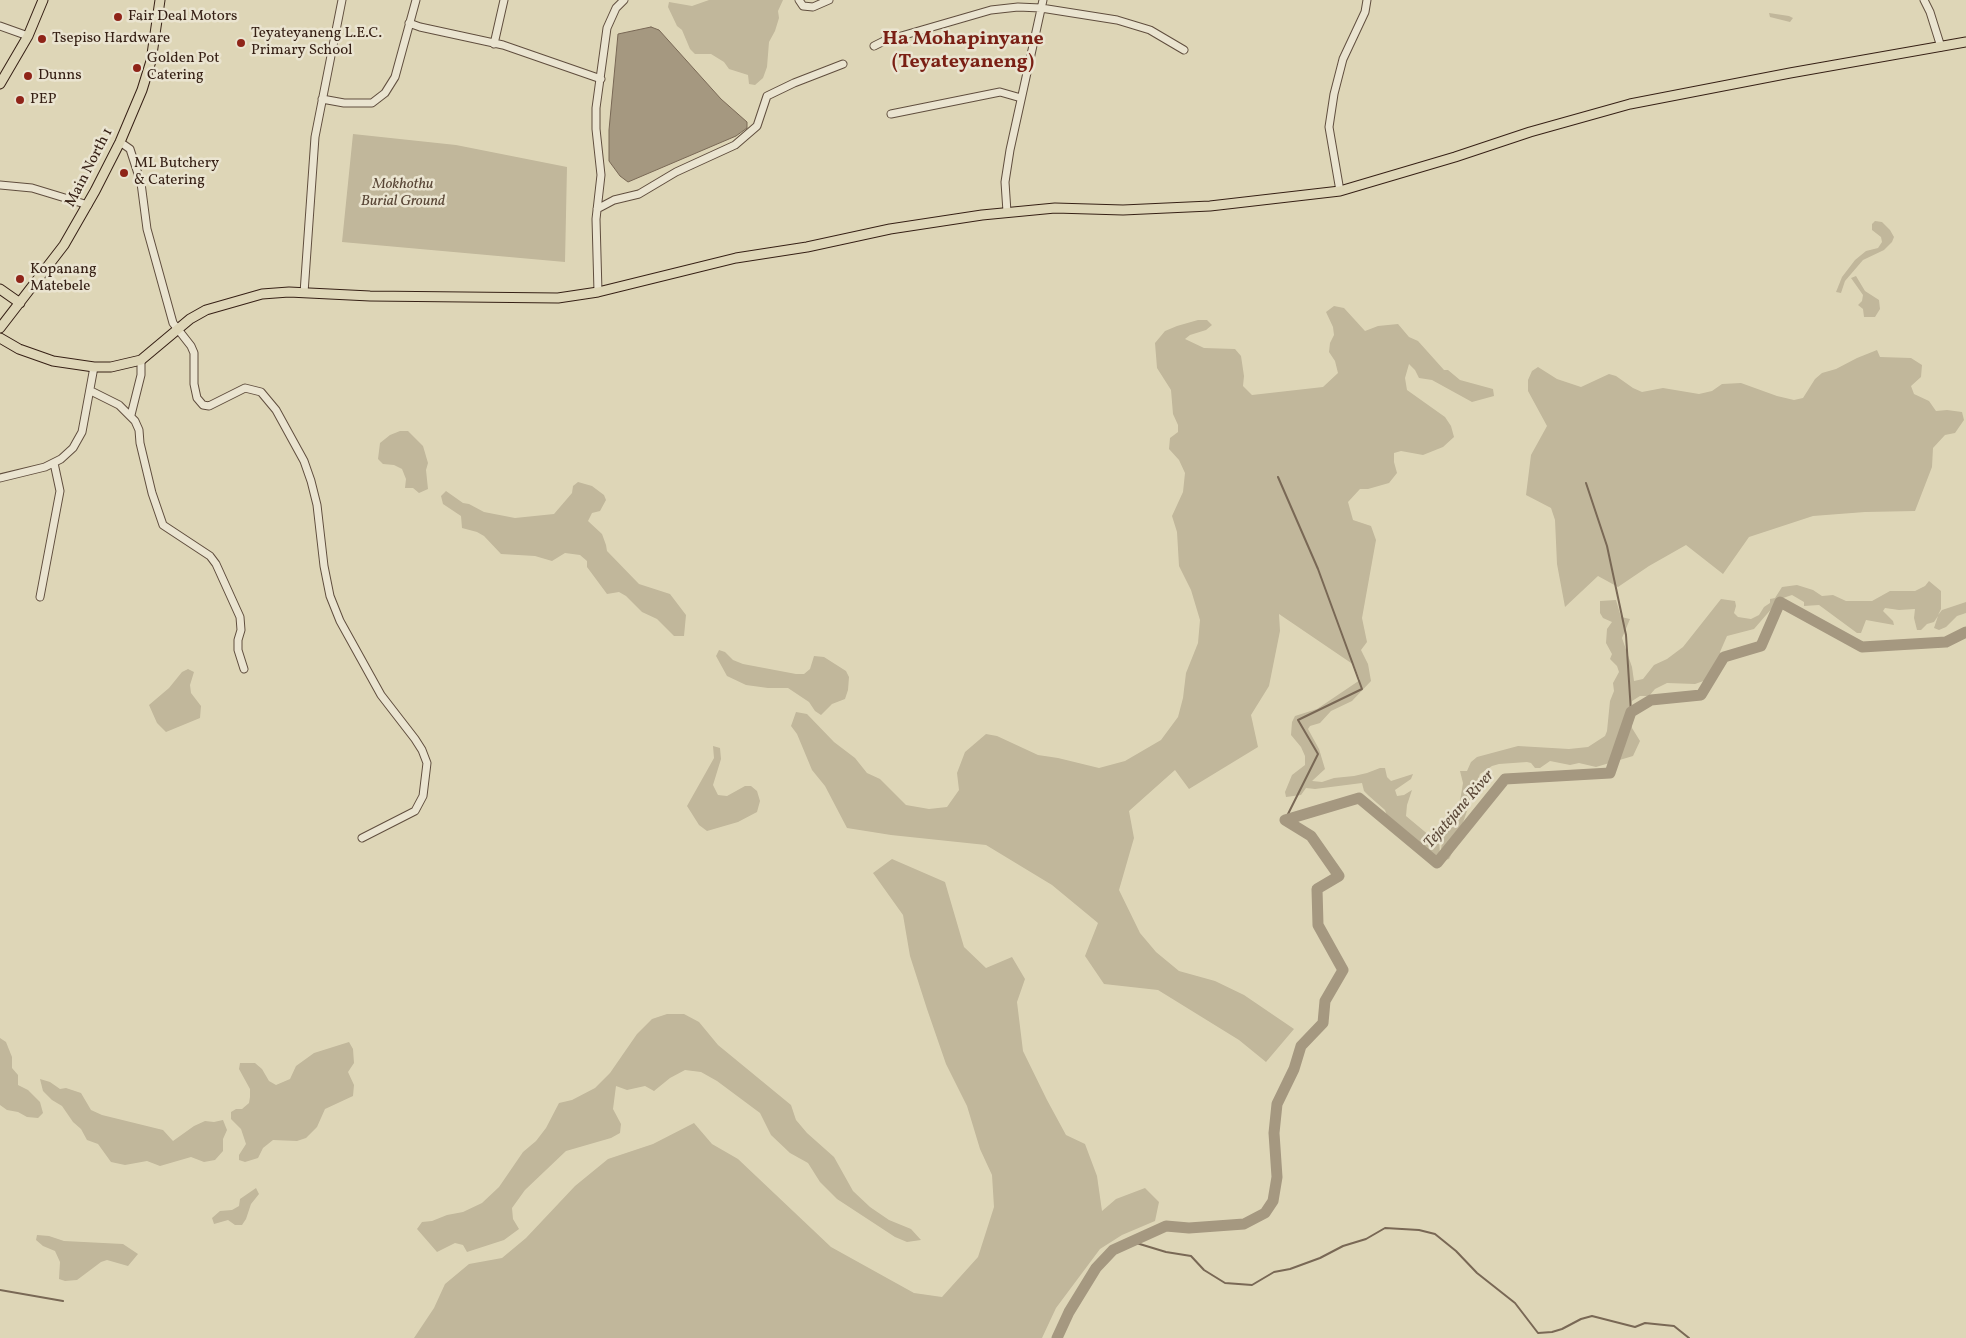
<!DOCTYPE html>
<style>
body{margin:0}
canvas{display:block;background:#ded6b7}
</style>
<canvas width="1966" height="1338"></canvas>
<script>
const g = document.querySelector('canvas').getContext('2d');
g.lineJoin = 'round';
function paint(path, color) {
  g.fillStyle = color;
  g.fill(path, 'evenodd');
}
function toPath(rows) {
  const path = new Path2D();
  for (const r of rows) {
    path.moveTo(r[0], r[1]);
    for (let i = 2; i < r.length; i += 2) path.lineTo(r[i], r[i + 1]);
  }
  return path;
}
function trace(path, color, width, dash) {
  g.strokeStyle = color;
  g.lineWidth = width;
  g.lineCap = dash ? 'butt' : 'round';
  g.setLineDash(dash || []);
  g.stroke(path);
}
function drawText(font, color, halo, rows, align = 'center') {
  g.font = font + ' Vollkorn,serif';
  g.lineWidth = 5;
  g.setLineDash([]);
  g.textBaseline = 'middle';
  g.strokeStyle = halo;
  g.fillStyle = color;
  for (const [text, x, y, turn = 0] of rows) {
    g.save();
    g.translate(x, y);
    g.rotate((+turn || 0) * Math.PI / 180);
    g.textAlign = isNaN(turn) ? turn : align;
    if (halo) g.strokeText(text, 0, 0);
    g.fillText(text, 0, 0);
    g.restore();
  }
}
paint(toPath([
 [709,0,783,0,778,11,779,18,775,31,769,42,767,67,763,78,755,85,749,84,748,75,729,69,724,62,711,54,695,54,690,49,682,30,677,26,668,7,669,2,692,6],
 [1769,13,1789,16,1793,18,1790,22,1770,17],
 [353,134,456,145,567,167,565,262,342,242],
 [1875,221,1882,222,1890,230,1894,237,1892,242,1884,250,1863,260,1845,281,1841,293,1836,292,1842,277,1855,260,1866,251,1878,248,1882,242,1881,237,1872,230,1872,224],
 [1856,276,1865,291,1879,300,1880,309,1875,317,1864,317,1863,309,1858,305,1862,301,1863,295,1851,278],
 [1334,306,1344,308,1365,331,1378,326,1398,324,1409,337,1418,341,1444,370,1448,370,1460,380,1493,389,1494,396,1472,402,1432,380,1419,378,1415,370,1409,364,1405,378,1407,390,1445,417,1451,426,1454,437,1443,447,1423,455,1401,451,1394,453,1394,462,1397,473,1389,483,1368,489,1360,489,1348,502,1353,520,1371,526,1376,540,1362,618,1367,642,1361,650,1368,664,1371,681,1352,701,1331,711,1320,723,1310,726,1308,729,1319,749,1325,769,1312,781,1322,782,1334,778,1354,776,1367,773,1380,768,1385,768,1387,777,1391,781,1413,774,1411,779,1395,790,1397,796,1404,795,1412,790,1407,805,1406,816,1430,836,1439,837,1440,856,1443,836,1459,807,1463,783,1460,771,1467,771,1471,762,1477,757,1518,746,1569,749,1588,747,1605,736,1607,731,1610,701,1614,691,1613,683,1619,672,1617,666,1610,659,1612,654,1606,643,1607,629,1612,622,1603,618,1600,613,1600,601,1616,600,1621,617,1630,619,1622,638,1632,667,1634,681,1643,679,1654,665,1667,659,1683,647,1721,599,1735,601,1736,606,1734,613,1738,617,1751,619,1759,615,1764,607,1770,603,1770,599,1775,598,1782,587,1797,585,1813,590,1822,596,1833,595,1846,601,1872,601,1890,591,1915,591,1925,586,1929,581,1941,591,1941,609,1938,615,1942,610,1966,602,1966,613,1957,616,1946,627,1939,630,1934,628,1938,616,1934,622,1927,624,1921,630,1917,630,1914,618,1915,609,1899,610,1885,608,1883,611,1893,621,1894,625,1866,620,1861,633,1857,633,1819,605,1804,606,1804,602,1792,595,1780,599,1754,629,1727,636,1720,652,1722,656,1721,663,1715,677,1695,684,1667,683,1655,689,1649,696,1640,696,1632,701,1629,713,1631,718,1632,728,1640,741,1633,756,1596,767,1579,763,1570,765,1550,761,1540,768,1535,768,1531,763,1527,762,1499,764,1492,766,1480,774,1453,851,1449,859,1441,861,1443,864,1436,867,1401,837,1395,824,1389,822,1385,810,1369,796,1364,791,1362,783,1315,789,1306,788,1301,795,1286,797,1285,792,1292,775,1305,765,1305,756,1301,747,1291,735,1292,722,1295,716,1317,709,1360,680,1354,665,1279,614,1280,631,1269,686,1251,715,1258,747,1189,789,1175,770,1129,811,1134,838,1119,890,1140,933,1156,952,1179,971,1215,981,1244,995,1294,1029,1266,1062,1239,1040,1158,990,1104,984,1085,956,1098,923,1052,885,986,845,891,835,847,828,825,786,812,770,797,734,791,726,796,712,807,714,834,742,855,758,867,773,880,779,906,805,929,809,947,807,959,790,957,773,965,752,986,734,997,736,1038,755,1058,758,1099,768,1125,761,1161,740,1178,717,1183,698,1186,673,1198,643,1200,620,1191,590,1179,566,1177,532,1172,516,1183,492,1185,473,1179,460,1169,449,1170,438,1178,432,1178,425,1173,414,1171,390,1157,368,1155,343,1165,331,1177,326,1198,320,1207,320,1212,325,1206,330,1190,335,1185,339,1204,348,1235,349,1241,356,1244,376,1243,386,1252,395,1323,387,1338,373,1335,361,1329,352,1330,343,1334,335,1333,327,1326,312],
 [1877,350,1880,357,1911,358,1922,365,1921,377,1911,386,1914,394,1929,401,1936,411,1947,410,1962,412,1964,420,1955,433,1945,435,1933,448,1932,467,1915,511,1865,512,1813,516,1749,537,1723,574,1686,545,1649,566,1618,587,1598,576,1565,607,1557,564,1555,520,1551,508,1526,495,1531,455,1547,426,1528,391,1528,380,1532,371,1538,367,1557,379,1581,387,1609,374,1616,376,1633,388,1642,392,1663,388,1699,394,1712,391,1722,384,1741,383,1777,396,1794,400,1803,398,1815,379,1822,373,1836,369,1857,358],
 [400,431,408,431,423,446,428,463,426,470,428,489,419,493,413,488,405,488,406,479,402,469,394,465,383,464,378,459,380,443,390,435],
 [578,482,592,486,604,495,606,500,600,511,592,513,588,521,602,534,606,545,607,551,639,584,670,594,686,615,684,636,674,636,657,619,642,612,626,596,619,592,607,594,587,567,587,561,580,555,565,553,552,561,535,556,501,554,484,536,477,532,462,528,461,516,443,504,441,496,446,491,463,503,469,504,484,512,515,518,554,514,572,493,573,486],
 [719,650,725,652,733,660,743,664,796,674,804,674,810,669,814,656,824,657,846,671,849,677,848,690,845,699,832,704,821,715,815,711,809,702,788,688,768,688,746,685,727,676,716,656],
 [188,669,194,672,190,685,191,693,201,706,200,718,166,732,157,723,149,705,169,688,182,672],
 [713,746,720,748,721,759,713,785,718,795,727,796,745,786,751,786,757,791,760,801,757,812,738,822,707,831,699,825,687,806,714,758],
 [892,859,945,882,964,947,986,968,1012,957,1025,979,1017,1002,1023,1051,1047,1100,1066,1135,1085,1144,1097,1176,1102,1211,1116,1199,1145,1188,1159,1202,1155,1221,1122,1235,1100,1249,1056,1308,1042,1338,414,1338,434,1308,445,1284,469,1264,502,1258,526,1238,575,1186,608,1159,653,1144,694,1123,712,1144,738,1159,831,1247,914,1293,942,1297,978,1257,994,1207,992,1175,980,1149,967,1106,946,1064,927,1009,910,956,903,915,873,873],
 [667,1014,684,1014,699,1022,718,1045,791,1105,796,1120,807,1133,834,1157,853,1191,870,1207,889,1220,911,1229,921,1240,907,1242,895,1237,837,1199,820,1182,808,1163,790,1153,771,1135,760,1113,717,1081,701,1072,685,1070,670,1078,654,1091,645,1086,627,1090,616,1086,613,1109,621,1124,620,1133,611,1138,566,1151,525,1190,512,1208,513,1219,519,1229,504,1240,467,1252,463,1245,455,1243,437,1252,417,1229,422,1222,432,1221,447,1215,463,1212,482,1203,499,1187,523,1152,536,1141,546,1128,559,1103,572,1100,595,1088,610,1073,637,1034,652,1019],
 [0,1038,6,1042,12,1057,12,1068,18,1075,18,1085,28,1090,40,1102,43,1113,38,1118,27,1117,18,1112,7,1110,0,1105],
 [349,1042,353,1049,354,1063,348,1072,354,1085,353,1096,325,1109,317,1127,306,1138,297,1141,273,1140,263,1148,258,1158,245,1162,239,1160,239,1155,246,1144,241,1129,231,1119,231,1112,236,1109,242,1109,249,1103,250,1097,250,1089,239,1069,240,1063,255,1063,262,1069,269,1081,276,1085,290,1079,296,1066,314,1053],
 [40,1079,50,1082,60,1089,66,1088,81,1093,91,1110,102,1115,163,1130,173,1141,194,1126,205,1121,214,1122,223,1120,227,1130,223,1139,223,1151,215,1160,204,1162,191,1157,160,1166,147,1161,125,1165,111,1162,98,1144,87,1140,81,1129,73,1122,62,1106,52,1100,43,1091],
 [256,1188,259,1194,251,1204,246,1219,242,1225,235,1225,228,1220,214,1224,212,1218,220,1211,232,1210,239,1206,240,1199],
 [37,1235,49,1236,64,1241,123,1244,138,1254,128,1266,107,1260,101,1262,77,1280,65,1281,59,1279,60,1262,55,1251,43,1246,36,1240]
]), '#c1b79b');
const water = toPath([
 [651,27,659,30,721,99,747,122,747,128,736,136,628,182,620,176,609,161,609,130,618,34,651,27]
]);
paint(water, '#a59880');
trace(water, '#796855', 1);
trace(toPath([
 [1278,477,1318,569,1362,689,1298,720,1318,754,1285,820],
 [1586,483,1607,546,1626,635,1631,712],
 [1133,1242,1166,1252,1191,1256,1204,1270,1225,1283,1252,1285,1274,1272,1290,1269,1320,1258,1343,1246,1366,1239,1385,1228,1419,1230,1435,1234,1456,1251,1477,1273,1515,1303,1538,1333,1552,1332,1562,1329,1581,1319,1592,1316,1635,1327,1645,1323,1674,1326,1689,1338],
 [0,1290,63,1301]
]), '#796855', 2);
trace(toPath([
 [1057,1338,1069,1312,1096,1268,1113,1250,1166,1226,1189,1228,1244,1224,1265,1213,1273,1201,1277,1177,1274,1133,1277,1104,1294,1069,1301,1046,1323,1023,1325,1001,1343,970,1318,925,1317,889,1339,876,1311,836,1285,820,1359,798,1437,863,1505,779,1610,773,1631,712,1651,700,1701,695,1724,657,1761,646,1780,602,1862,647,1946,642,1966,632]
]), '#a59880', 11);
const minor = toPath([
 [799,0,803,6,813,7,829,0],
 [1924,0,1930,12,1941,47],
 [409,23,420,27,503,45,601,79],
 [0,26,28,36],
 [494,44,504,0],
 [874,46,884,41,991,10,1018,7,1041,8,1117,20,1150,30,1184,50],
 [322,99,344,103,372,103,385,93,395,77,416,0],
 [891,114,1000,92,1021,98],
 [120,142,130,149,141,183,147,229,173,323,191,346,194,353,194,384,197,398,203,405,209,406,245,388,261,392,276,410,304,461,311,481,317,505,324,566,330,596,340,621,381,695,415,739,422,750,427,763,423,796,415,811,362,838],
 [0,185,32,188,88,205],
 [1340,191,1329,127,1334,94,1343,59,1365,12,1367,0],
 [597,209,614,200,639,194,676,172,735,145,757,126,767,96,794,83,843,64],
 [1007,212,1005,182,1010,150,1043,0],
 [598,292,596,219,601,175,596,129,596,108,607,28,616,8,624,0],
 [304,293,315,137,342,0],
 [91,391,119,405,135,421,139,430,140,443,152,493,163,525,210,556,216,564,240,617,241,630,238,640,238,650,244,669],
 [131,415,141,375,141,360],
 [0,478,45,467,61,459,73,448,82,432,94,367],
 [40,597,60,491,54,463]
]);
const major = toPath([
 [0,84,28,36,43,0],
 [0,289,20,303],
 [0,328,64,245,95,191,120,142,142,90,151,61,160,0],
 [0,338,19,349,53,361,94,367,111,367,141,360,190,319,206,310,262,294,289,292,370,296,558,298,598,292,736,258,807,247,890,229,982,215,1055,208,1123,210,1210,206,1340,191,1455,157,1530,132,1630,104,1790,73,1966,42]
]);
trace(minor, '#604e3e', 9);
trace(major, '#362015', 11);
trace(minor, '#eae4d0', 7);
trace(major, '#ded6b7', 9);
for (const [x, y, r, color] of [
 [118,17,5,"#8f2418"],
 [42,39,5,"#8f2418"],
 [241,43,5,"#8f2418"],
 [137,68,5,"#8f2418"],
 [28,76,5,"#8f2418"],
 [20,100,5,"#8f2418"],
 [124,173,5,"#8f2418"],
 [20,279,5,"#8f2418"]
]) {
  const dot = new Path2D();
  dot.arc(x, y, r, 0, 2 * Math.PI);
  g.fillStyle = color;
  g.fill(dot);
  trace(dot, '#eae4d0', 2);
}
drawText('15px', '#362015', '#eae4d0', [
 ["Fair Deal Motors",128,17],
 ["Teyateyaneng L.E.C.",251,34],
 ["Primary School",251,51],
 ["Tsepiso Hardware",52,39],
 ["Golden Pot",147,59],
 ["Catering",147,76],
 ["Dunns",38,76],
 ["PEP",30,100],
 ["ML Butchery",134,164],
 ["& Catering",134,181],
 ["Kopanang",30,270],
 ["Matebele",30,287]
], 'left');
drawText('15px', '#362015', '#eae4d0', [
 ["Main North 1",90,168,-63]
]);
drawText('italic 15px', '#594636', '#eae4d0', [
 ["Mokhothu",403,185],
 ["Burial Ground",403,202]
]);
drawText('italic 16px', '#5d4a3a', '#eae4d0', [
 ["Tejatejane River",1460,810,-49]
]);
drawText('bold 20px', '#7a1f14', '#eae4d0', [
 ["Ha Mohapinyane",963,40],
 ["(Teyateyaneng)",963,63]
]);
</script>
